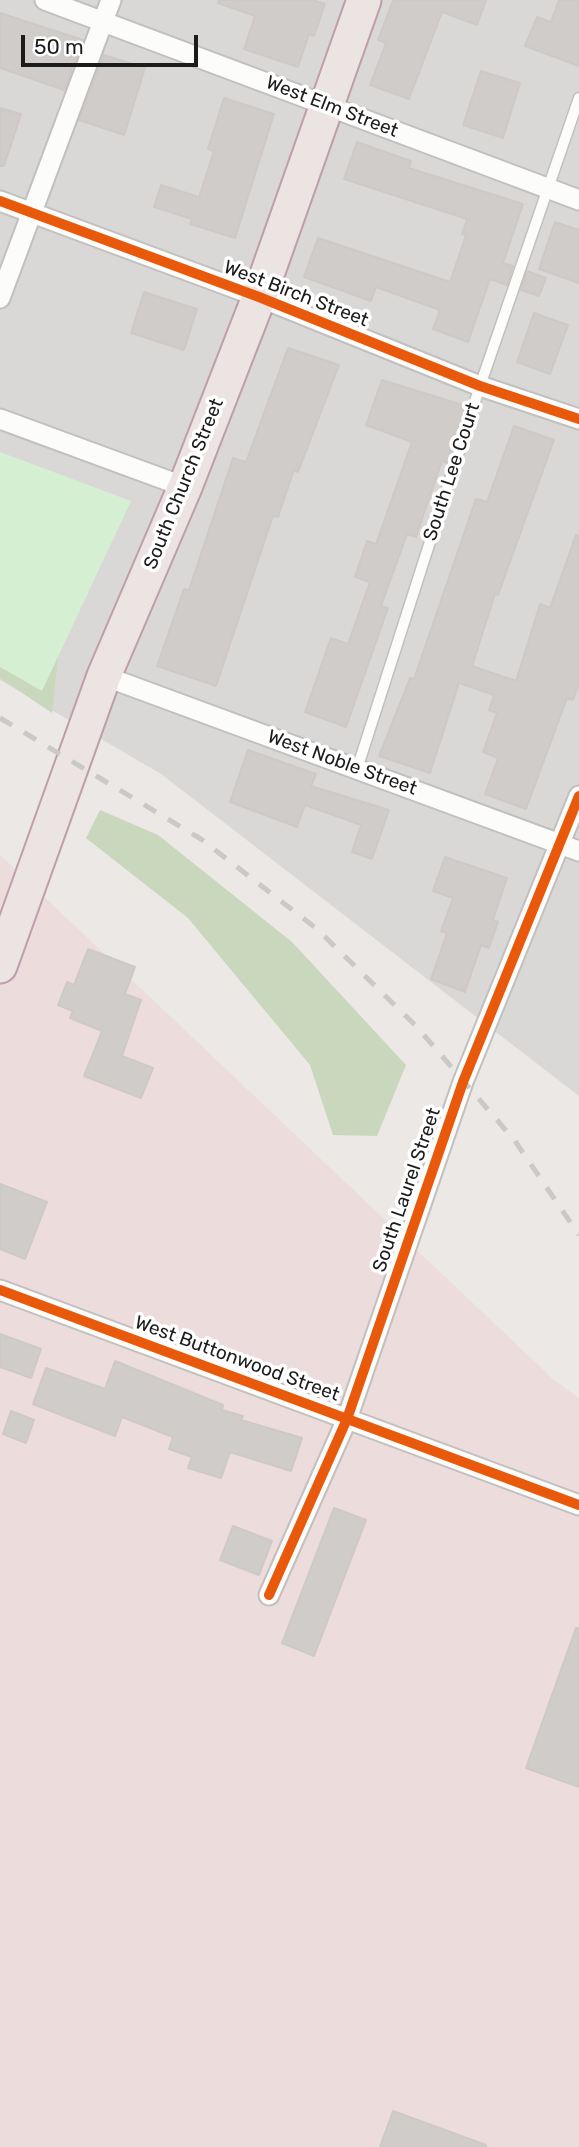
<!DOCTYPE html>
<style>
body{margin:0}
#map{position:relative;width:579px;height:2147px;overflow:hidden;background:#ebe8e5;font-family:Rubik,sans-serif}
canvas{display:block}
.scale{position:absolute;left:21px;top:35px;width:177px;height:32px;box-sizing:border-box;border:4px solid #1c1c1c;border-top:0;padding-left:9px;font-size:21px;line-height:24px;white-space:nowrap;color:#1c1c1c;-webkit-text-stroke:5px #fff;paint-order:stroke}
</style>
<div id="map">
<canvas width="579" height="2147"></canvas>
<div class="scale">50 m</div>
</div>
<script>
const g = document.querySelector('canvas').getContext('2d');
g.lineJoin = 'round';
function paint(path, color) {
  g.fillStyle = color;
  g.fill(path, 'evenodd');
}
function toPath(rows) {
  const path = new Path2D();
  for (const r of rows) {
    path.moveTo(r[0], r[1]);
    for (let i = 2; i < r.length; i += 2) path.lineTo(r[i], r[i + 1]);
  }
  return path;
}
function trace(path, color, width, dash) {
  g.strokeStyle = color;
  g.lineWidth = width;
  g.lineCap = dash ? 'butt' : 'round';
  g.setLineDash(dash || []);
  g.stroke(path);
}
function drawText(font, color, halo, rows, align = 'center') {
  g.font = font + ' Rubik,sans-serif';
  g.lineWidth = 7;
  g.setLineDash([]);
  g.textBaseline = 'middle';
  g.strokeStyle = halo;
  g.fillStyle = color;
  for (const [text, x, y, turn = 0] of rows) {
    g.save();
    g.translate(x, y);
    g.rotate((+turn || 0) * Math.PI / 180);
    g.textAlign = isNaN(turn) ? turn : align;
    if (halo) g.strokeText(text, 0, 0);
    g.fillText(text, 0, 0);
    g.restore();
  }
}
paint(toPath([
 [0,0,579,0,579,1096,161,774,0,680]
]), '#dad8d6');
paint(toPath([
 [0,855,555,1381,579,1398,579,2147,0,2147]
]), '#ecdcdc');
paint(toPath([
 [0,616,60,640,52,713,0,678],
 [100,810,158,835,292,942,406,1065,377,1136,333,1135,310,1065,188,918,86,838]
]), '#c9d7bc');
paint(toPath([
 [0,452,131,501,42,691,0,667]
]), '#d5efd2');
const building = toPath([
 [219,0,313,0,325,4,314,36,309,34,298,67,244,49,255,16,218,3,219,0],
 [393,0,486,0,477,25,442,12,409,99,370,85,386,43,378,40,393,0],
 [559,0,579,0,579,66,525,46,537,17,551,22,559,0],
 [0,13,83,40,64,90,0,68,0,13],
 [104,55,145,68,124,135,79,120,104,55],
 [481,71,520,83,503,138,463,125,481,71],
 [224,98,274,114,235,238,190,224,192,219,154,207,161,185,199,197,214,151,208,149,224,98],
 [0,108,21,114,4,166,0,166,0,108],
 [357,142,411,161,409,168,523,204,503,263,513,266,507,285,490,279,468,342,433,329,440,310,376,287,371,301,304,277,318,238,450,282,466,235,462,234,467,219,344,179,357,142],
 [555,222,579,230,579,283,539,269,555,222],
 [527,271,546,278,539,296,521,290,527,271],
 [144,292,197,309,184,350,131,333,144,292],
 [534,313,568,325,550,374,517,362,534,313],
 [288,348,339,365,298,472,294,470,278,517,273,516,216,686,157,666,184,589,189,590,233,458,246,462,288,348],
 [382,380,466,406,447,463,442,461,416,537,407,534,381,606,388,608,346,727,305,712,331,638,348,644,370,582,355,577,367,541,376,544,412,442,366,425,382,380],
 [514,426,554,440,498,595,495,594,472,666,516,681,540,604,550,608,576,535,579,535,579,684,573,700,567,698,526,809,485,794,498,758,483,752,497,713,489,710,494,695,459,683,430,773,379,756,410,678,414,679,476,499,487,502,514,426],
 [248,750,316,774,311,786,389,810,372,859,352,852,361,825,305,805,297,827,230,802,248,750],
 [445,857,507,878,493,920,498,922,489,948,481,945,465,992,431,979,447,933,441,931,453,898,433,891,445,857],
 [88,949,135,967,125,994,141,1000,122,1056,153,1068,141,1098,84,1076,102,1031,70,1018,73,1011,58,1005,67,982,74,985,88,949],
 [0,1184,47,1202,25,1259,0,1249,0,1184],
 [0,1334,41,1349,31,1378,0,1367,0,1334],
 [115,1361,223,1405,222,1410,243,1416,241,1420,302,1438,291,1471,230,1452,221,1478,188,1468,192,1457,169,1449,173,1437,122,1417,115,1436,33,1404,46,1368,105,1389,115,1361],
 [11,1411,34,1420,26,1443,3,1434,11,1411],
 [334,1508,366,1520,314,1656,282,1643,334,1508],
 [233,1526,272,1541,259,1575,220,1560,233,1526],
 [576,1628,579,1628,579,1787,526,1768,576,1628],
 [393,2111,486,2145,486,2147,380,2147,393,2111]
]);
paint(building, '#d0ccca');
trace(building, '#cec9c6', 2);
const service = toPath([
 [357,769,480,386,579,98]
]);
const minor = toPath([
 [45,0,579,200],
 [0,201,259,297,480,386,579,419],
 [0,298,111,0],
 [0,419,185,487],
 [104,676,579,851],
 [0,1290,579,1505],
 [269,1595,347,1419,463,1082,579,796]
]);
const trunk = toPath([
 [0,966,104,676,185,487,259,297,364,0]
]);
trace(service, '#c2c0bf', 13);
trace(minor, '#c2c0bf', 23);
trace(trunk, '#bd9eaa', 37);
trace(service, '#fcfcfb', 10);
trace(minor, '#fcfcfb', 19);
trace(trunk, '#ece4e2', 33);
trace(toPath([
 [0,718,201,839,317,929,417,1027,515,1141,579,1235]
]), '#c9c9c8', 5, [14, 14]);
trace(toPath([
 [0,201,259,297,480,386,579,419],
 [0,1290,579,1505],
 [269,1595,347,1419,463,1082,579,796]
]), '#e8590c', 10);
drawText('19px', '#1c1c1c', '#fff', [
 ["West Elm Street",332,107,21],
 ["West Birch Street",296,294,21],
 ["South Lee Court",452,472,-72],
 ["South Church Street",184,484,-68],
 ["West Noble Street",342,763,20],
 ["South Laurel Street",407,1190,-71],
 ["West Buttonwood Street",237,1359,20]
]);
</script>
